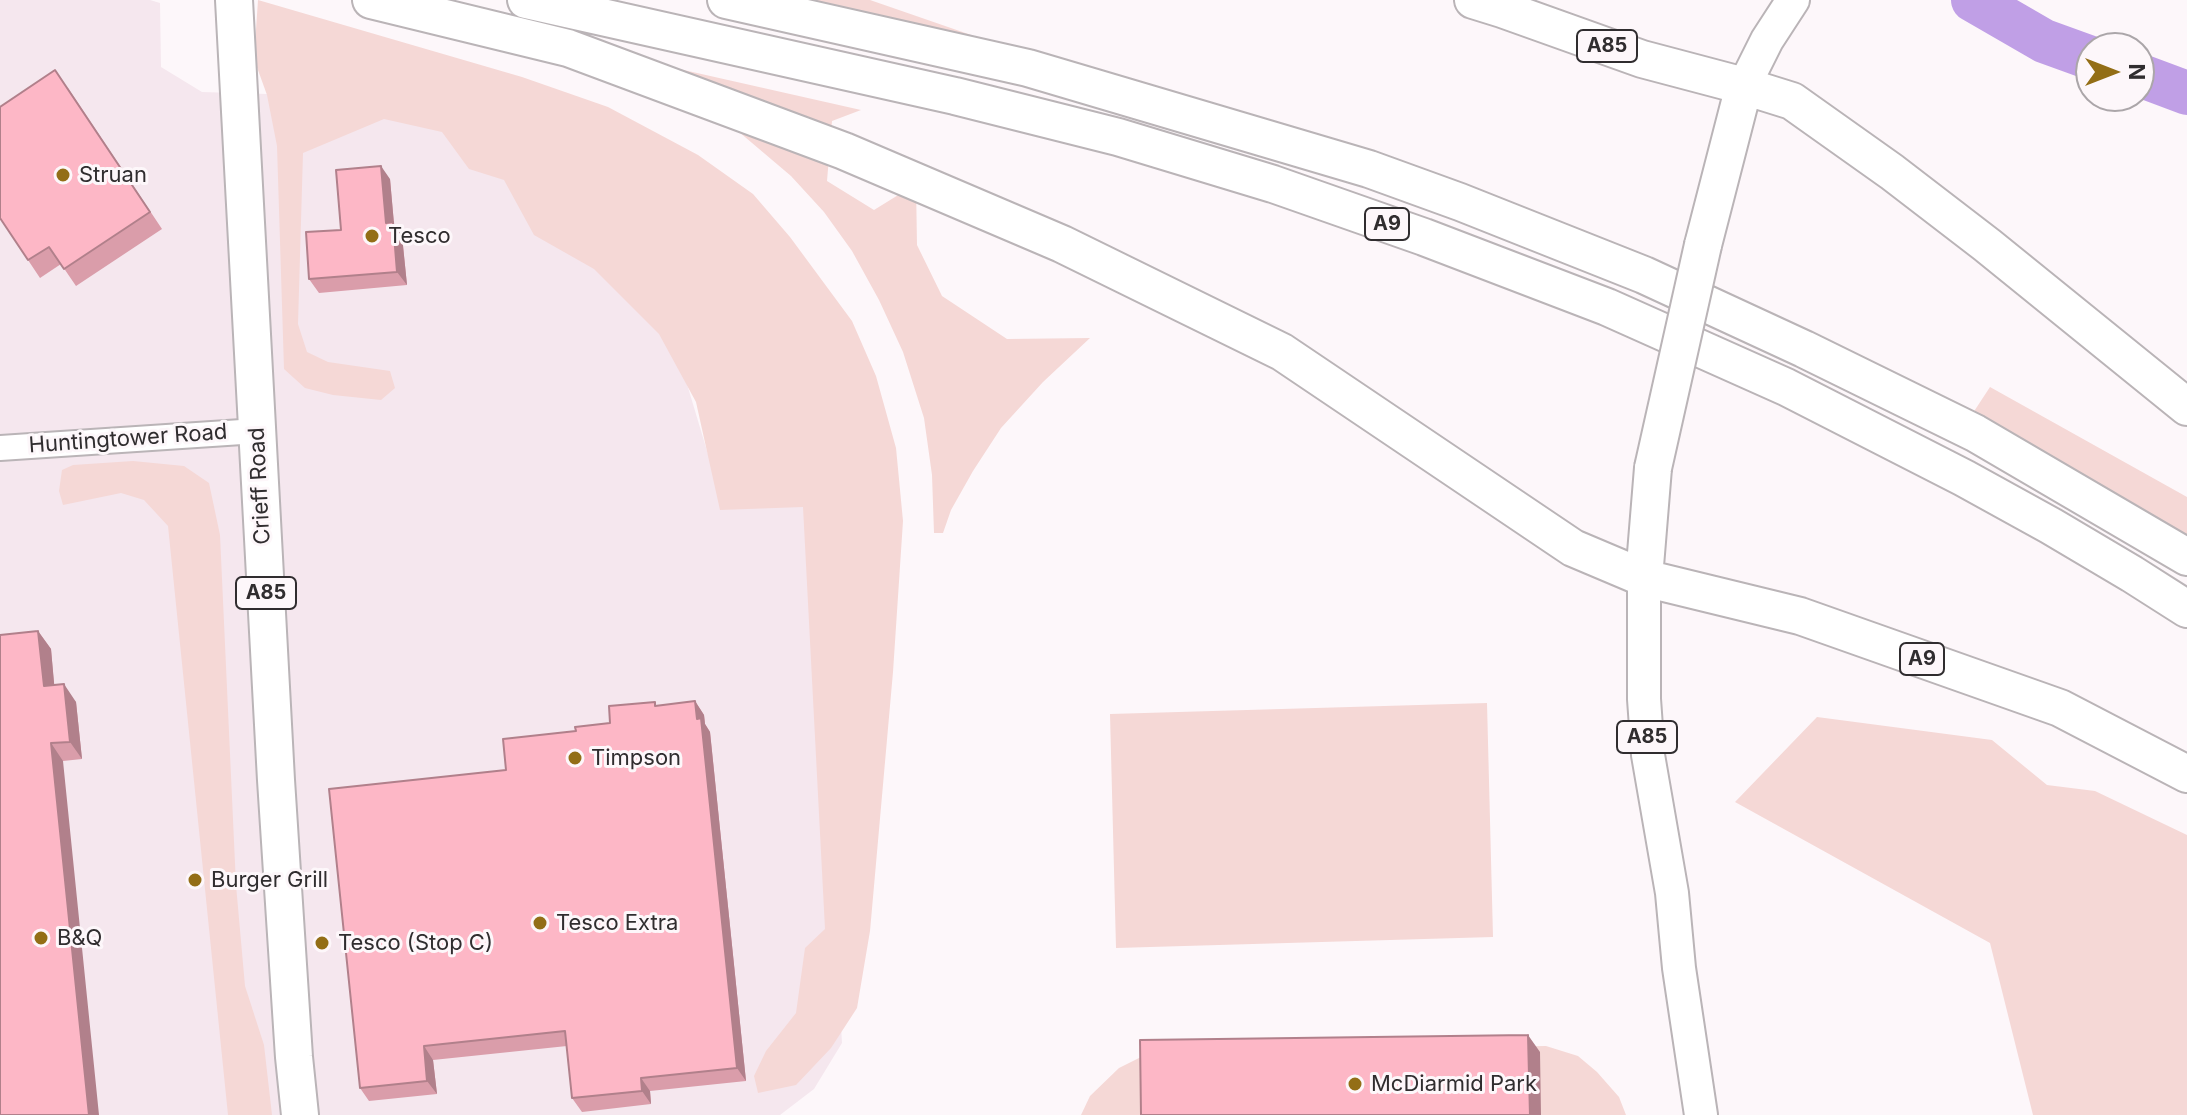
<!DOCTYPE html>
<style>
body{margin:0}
#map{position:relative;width:2187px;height:1115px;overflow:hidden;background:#fdf7fa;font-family:Inter,sans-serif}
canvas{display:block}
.north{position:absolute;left:2075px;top:32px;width:80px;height:80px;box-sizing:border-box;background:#fdf7fa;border:2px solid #aba6a9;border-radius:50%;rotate:90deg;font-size:22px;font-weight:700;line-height:32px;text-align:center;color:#302d2f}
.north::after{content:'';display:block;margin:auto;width:28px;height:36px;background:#936e16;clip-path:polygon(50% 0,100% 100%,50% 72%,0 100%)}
</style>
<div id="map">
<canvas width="2187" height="1115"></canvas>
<div class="north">N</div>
</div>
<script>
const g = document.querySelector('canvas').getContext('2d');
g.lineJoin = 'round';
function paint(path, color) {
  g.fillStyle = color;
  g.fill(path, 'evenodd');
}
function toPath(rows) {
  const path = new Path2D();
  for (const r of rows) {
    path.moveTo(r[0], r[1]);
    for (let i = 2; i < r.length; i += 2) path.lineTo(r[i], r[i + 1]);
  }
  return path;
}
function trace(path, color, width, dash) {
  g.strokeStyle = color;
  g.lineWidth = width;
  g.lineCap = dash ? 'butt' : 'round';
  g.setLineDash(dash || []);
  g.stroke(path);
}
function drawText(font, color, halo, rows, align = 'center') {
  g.font = font + ' Inter,sans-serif';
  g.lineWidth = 6;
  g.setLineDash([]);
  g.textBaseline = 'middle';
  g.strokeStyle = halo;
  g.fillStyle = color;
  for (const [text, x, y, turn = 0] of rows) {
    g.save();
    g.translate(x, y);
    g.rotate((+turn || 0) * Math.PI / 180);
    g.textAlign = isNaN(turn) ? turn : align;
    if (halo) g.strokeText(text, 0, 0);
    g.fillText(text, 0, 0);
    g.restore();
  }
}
paint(toPath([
 [0,0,150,0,160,3,161,67,202,92,364,97,424,107,669,324,722,501,811,496,842,1043,814,1089,780,1115,0,1115]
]), '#f5e7ee');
paint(toPath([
 [258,0,522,77,608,107,698,155,753,194,790,237,852,321,876,376,896,448,903,521,893,672,870,931,857,1008,831,1048,796,1085,758,1093,754,1076,766,1051,796,1013,805,948,825,929,803,507,720,510,696,402,659,334,594,269,534,235,504,180,469,169,442,132,384,119,303,153,298,324,307,352,328,362,390,371,395,388,381,400,333,395,305,388,284,369,277,146,267,95,254,59],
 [774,0,870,0,1104,81],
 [431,13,861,110,832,121,827,181,874,210,916,184,917,245,942,296,1007,339,1090,338,1043,382,1001,428,973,471,951,510,943,533,934,533,932,475,924,418,903,352,879,300,852,251,824,212,791,176,732,126],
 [1990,387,2187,497,2187,551,1969,419],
 [133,461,184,466,209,483,220,535,236,885,245,986,264,1045,272,1115,228,1115,168,526,144,500,121,493,63,505,59,491,62,470,73,465],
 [1487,703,1493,937,1116,948,1110,714],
 [1817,717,1992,740,2047,785,2095,791,2187,835,2187,1115,2033,1115,1990,943,1735,802],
 [1546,1046,1578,1056,1597,1072,1619,1097,1626,1115,1081,1115,1090,1096,1119,1068,1151,1052]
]), '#f5d8d6');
trace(toPath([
 [1973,0,2044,41,2091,58],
 [2139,75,2187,93]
]), '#c09fe6', 44);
const minor = toPath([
 [0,448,257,431]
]);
const major = toPath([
 [1744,86,1767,40,1793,0],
 [1644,578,1644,699,1648,755,1672,893,1679,968,1701,1115]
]);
const highway = toPath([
 [234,0,276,780,294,1057,300,1115],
 [371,0,568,48,844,151,1062,244,1282,352,1573,548,1644,578,1800,616,2060,708,2187,774],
 [526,0,955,96,1118,137,1273,184,1424,237,1607,307,1786,387,1964,478,2051,526,2132,574,2187,609],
 [726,0,1028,68,1369,169,1460,202,1644,275,1804,349,1975,433,2187,557],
 [1473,0,1502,9,1642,59,1744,86,1792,101,1892,172,1987,245,2187,407],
 [1703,245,1744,86],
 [1644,578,1653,468]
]);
trace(minor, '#bab4b7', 28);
trace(major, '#bab4b7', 36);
trace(highway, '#bab4b7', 40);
trace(minor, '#fff', 24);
trace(major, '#fff', 32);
trace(highway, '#fff', 36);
const highwayBridge = toPath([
 [1653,468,1703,245]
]);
trace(highwayBridge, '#bab4b7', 40, []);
trace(highwayBridge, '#fff', 36);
paint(toPath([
 [68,88,162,229,76,286,61,264,40,278,0,218],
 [390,179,394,224,402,236,407,285,319,293,309,279,341,230],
 [38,631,51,649,54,685,76,702,82,759,63,761,0,1115],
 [695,701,704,715,705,724,710,732,746,1081,650,1091,651,1104,582,1112,572,1098,567,1046,433,1060,437,1094,369,1101,360,1088,506,770,610,723,658,706]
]), '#da9daa');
paint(toPath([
 [381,166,390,179,394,224,402,236,407,285,397,272,386,223],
 [38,631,51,649,56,704,44,686],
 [64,684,76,702,82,759,70,742],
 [695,701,704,715,705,724,710,732,746,1081,737,1068],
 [51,743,63,761,99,1115,89,1115],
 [1528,1035,1540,1052,1541,1115,1530,1115],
 [424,1046,433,1060,437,1094,427,1081],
 [641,1078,650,1091,651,1104,642,1091]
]), '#b1808b');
const building = toPath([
 [55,70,150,212,64,269,49,247,28,260,0,218,0,107,55,70],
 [381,166,386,223,393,222,397,272,309,279,306,232,341,230,336,170,381,166],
 [38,631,44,686,64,684,70,742,51,743,89,1115,0,1115,0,635,38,631],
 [695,701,697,719,701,718,737,1068,641,1078,642,1091,572,1098,565,1031,424,1046,427,1081,360,1088,329,789,506,770,503,739,576,731,575,727,610,723,609,706,655,702,655,706,695,701],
 [1528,1035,1530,1115,1141,1115,1140,1040,1528,1035]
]);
paint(building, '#fdb7c6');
trace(building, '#b1808b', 2);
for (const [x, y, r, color] of [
 [63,175,8,"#936e16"],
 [372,236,8,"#936e16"],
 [575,758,8,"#936e16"],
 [195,880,8,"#936e16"],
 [540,923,8,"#936e16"],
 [41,938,8,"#936e16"],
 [322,943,8,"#936e16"],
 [1355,1084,8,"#936e16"]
]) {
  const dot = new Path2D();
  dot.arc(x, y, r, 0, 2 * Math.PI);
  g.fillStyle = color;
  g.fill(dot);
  trace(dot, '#fdf7fa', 3);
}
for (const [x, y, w] of [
 [1607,46,60],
 [1387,224,44],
 [266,593,60],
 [1922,659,44],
 [1647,737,60]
]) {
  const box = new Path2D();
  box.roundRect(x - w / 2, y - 16, w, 32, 6);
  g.fillStyle = '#fdf7fa';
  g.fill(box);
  trace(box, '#302d2f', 2);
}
drawText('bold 20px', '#302d2f', null, [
 ["A85",1607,46],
 ["A9",1387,224],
 ["A85",266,593],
 ["A9",1922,659],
 ["A85",1647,737]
]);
drawText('22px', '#302d2f', '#fdf7fa', [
 ["Struan",79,175],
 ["Tesco",388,236],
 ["Timpson",591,758],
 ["Burger Grill",211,880],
 ["Tesco Extra",556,923],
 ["B&Q",57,938],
 ["Tesco (Stop C)",338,943],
 ["McDiarmid Park",1371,1084]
], 'left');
drawText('22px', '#302d2f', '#fdf7fa', [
 ["Huntingtower Road",128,439,-4],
 ["Crieff Road",260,486,-93]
]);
</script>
